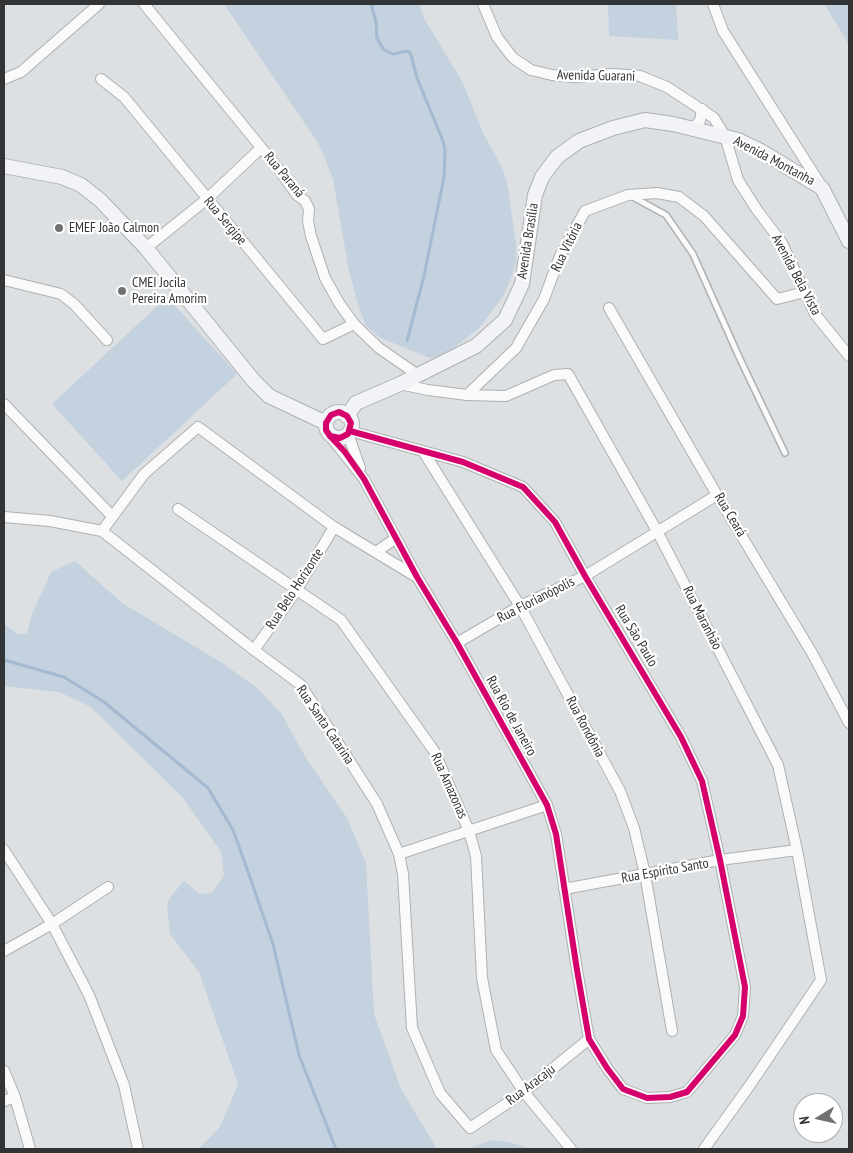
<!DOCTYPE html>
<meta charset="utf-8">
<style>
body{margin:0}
#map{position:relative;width:853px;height:1153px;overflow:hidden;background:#dde0e2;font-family:"PT Sans Narrow",sans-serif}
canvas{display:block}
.frame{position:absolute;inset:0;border:5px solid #323435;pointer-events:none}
.north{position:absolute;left:793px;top:1093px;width:50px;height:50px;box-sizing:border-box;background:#fff;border:1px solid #adaeae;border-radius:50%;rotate:261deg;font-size:14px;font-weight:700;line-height:20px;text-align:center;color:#323435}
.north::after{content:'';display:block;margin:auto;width:18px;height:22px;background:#6e7072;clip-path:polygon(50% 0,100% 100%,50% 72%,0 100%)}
</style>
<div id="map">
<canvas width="853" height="1153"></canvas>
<div class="frame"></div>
<div class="north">N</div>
</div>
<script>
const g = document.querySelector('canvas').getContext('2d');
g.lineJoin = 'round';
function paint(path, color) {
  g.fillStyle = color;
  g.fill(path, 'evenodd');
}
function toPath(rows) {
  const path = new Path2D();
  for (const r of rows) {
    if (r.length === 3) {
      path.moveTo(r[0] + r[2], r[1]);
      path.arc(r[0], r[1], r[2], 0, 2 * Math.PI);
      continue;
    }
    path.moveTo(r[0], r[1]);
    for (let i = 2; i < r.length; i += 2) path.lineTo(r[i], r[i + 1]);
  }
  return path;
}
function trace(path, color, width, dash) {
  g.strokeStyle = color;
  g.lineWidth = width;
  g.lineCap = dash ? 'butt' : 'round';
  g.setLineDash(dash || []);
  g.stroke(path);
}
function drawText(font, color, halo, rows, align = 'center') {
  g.font = font + ' "PT Sans Narrow",sans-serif';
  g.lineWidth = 4.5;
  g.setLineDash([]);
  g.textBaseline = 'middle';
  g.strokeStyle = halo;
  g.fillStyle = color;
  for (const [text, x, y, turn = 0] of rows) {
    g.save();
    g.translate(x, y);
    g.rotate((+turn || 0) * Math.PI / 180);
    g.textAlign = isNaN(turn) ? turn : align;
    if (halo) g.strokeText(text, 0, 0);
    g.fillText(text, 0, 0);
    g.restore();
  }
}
paint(toPath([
 [224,4,419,4,425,20,462,81,484,135,503,169,508,187,516,244,516,263,510,281,502,298,479,328,449,352,430,358,381,338,366,326,359,308,349,271,333,179,326,161,318,143],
 [608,4,676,4,678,40,609,36],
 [824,4,849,4,849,45,825,5],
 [167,297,237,374,122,481,52,404],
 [75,561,122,603,219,661,256,687,281,713,306,758,347,818,366,863,374,1014,401,1089,437,1149,199,1149,220,1127,238,1084,199,972,170,934,167,904,172,895,184,881,200,894,212,893,224,875,221,852,183,798,91,707,59,692,4,686,4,624,18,634,27,634,32,614,51,572],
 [491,1140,509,1142,532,1149,468,1149]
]), '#c4d1de');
trace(toPath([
 [371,4,376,22,377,38,384,50,393,54,408,51,411,55,417,78,443,141,445,150,444,177,424,276,407,341],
 [4,660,64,677,104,702,208,788,233,830,246,866,273,944,299,1055,336,1149]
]), '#a3bad0', 3);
const lane = toPath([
 [633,197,666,215,693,254,740,359,785,453]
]);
const street = toPath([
 [144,4,277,167,297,195,305,201,309,209,308,221,311,236,325,278,339,303,354,324,379,348,418,375],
 [483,4,497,37,513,58,531,70,552,75,574,77,613,74,640,76,667,87,714,118,725,136,738,180,757,210,782,243,815,314,849,356],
 [713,4,723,31,822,187],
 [4,79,21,72,99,4],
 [101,79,124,97,323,339,354,324],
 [693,128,700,121,702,109],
 [146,248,207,199,261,148],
 [4,280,61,294,74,304,107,340],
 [609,308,717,495,812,653,849,723],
 [400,384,428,390,467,395,516,348,544,299,560,256,585,211,628,195,657,193,679,197,704,216,777,299,805,292],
 [467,395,506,396,554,375,568,374,657,531,778,765,797,850,821,980,750,1085,704,1149],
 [4,404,112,516],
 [348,434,360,468],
 [330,436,364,479,417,577,457,643,547,805,556,834,577,970,589,1039,607,1068,623,1089,647,1098,670,1097,687,1092,735,1035,743,1016,745,987,720,860,702,781,681,737,585,576,555,522,523,487,463,462,350,431],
 [423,451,520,606,620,791,634,828,645,874,672,1031],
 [178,509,341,620,434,751,469,831,476,856,482,978,496,1050,524,1092,571,1149],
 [4,517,50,521,102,531,254,650,301,685,377,804,399,854,403,874,412,1028,440,1093,470,1128,524,1092,589,1039],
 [102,531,144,474,198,427,334,527,415,576],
 [376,552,396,538],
 [457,643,520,606,585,576,717,495],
 [254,650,296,591,334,527],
 [4,850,52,924,89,995,124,1085,138,1149],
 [399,854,547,805],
 [564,889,720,860,797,850],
 [4,951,52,924,108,887],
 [4,1071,15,1097,30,1149],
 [4,1101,15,1097]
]);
const secondary = toPath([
 [4,166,62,177,81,185,100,200,146,248,253,380,269,396,326,423],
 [339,425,13],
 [347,416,356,403,400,384,476,346,505,320,522,284,535,195,542,177,557,157,579,141,613,128,645,120,673,124,738,140,761,151,822,188,849,241]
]);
trace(lane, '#aeb0b2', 8);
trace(street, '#aeb0b2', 12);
trace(secondary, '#aeb0b2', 16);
trace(lane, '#fafafb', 5);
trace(street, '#fafafb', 10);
trace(secondary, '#f1f3f6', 14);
trace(toPath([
 [330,436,340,438,348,434,351,423,347,416,339,412,331,415,326,423,326,430,330,436,345,452,364,479,417,577,457,643,547,805,556,834,577,970,589,1039,607,1068,623,1089,647,1098,670,1097,687,1092,735,1035,743,1016,745,987,720,860,702,781,681,737,585,576,555,522,523,487,463,462,350,431]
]), '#d6006c', 6);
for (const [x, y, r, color] of [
 [59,228,5,"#6e7072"],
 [122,291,5,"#6e7072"]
]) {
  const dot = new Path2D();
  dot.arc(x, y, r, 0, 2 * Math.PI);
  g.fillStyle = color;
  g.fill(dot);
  trace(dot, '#fff', 2);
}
drawText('14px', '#323435', '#fff', [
 ["Avenida Guarani",596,76,1],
 ["Avenida Montanha",774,161,28],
 ["Rua Paraná",284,175,50],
 ["Rua Sergipe",225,221,50],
 ["Avenida Brasília",528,241,-81],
 ["Rua Vitória",567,247,-64],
 ["Avenida Bela Vista",796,275,62],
 ["Rua Ceará",730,515,59],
 ["Rua Belo Horizonte",295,589,-57],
 ["Rua Florianópolis",536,600,-27],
 ["Rua Maranhão",702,618,63],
 ["Rua São Paulo",636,636,59],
 ["Rua Rio de Janeiro",511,716,61],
 ["Rua Santa Catarina",325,725,56],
 ["Rua Rondônia",585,727,62],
 ["Rua Amazonas",449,786,66],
 ["Rua Espírito Santo",665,871,-10],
 ["Rua Aracaju",531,1085,-37]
]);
drawText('14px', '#323435', '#fff', [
 ["EMEF João Calmon",69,228],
 ["CMEI Jocila",132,283],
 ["Pereira Amorim",132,299]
], 'left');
</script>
